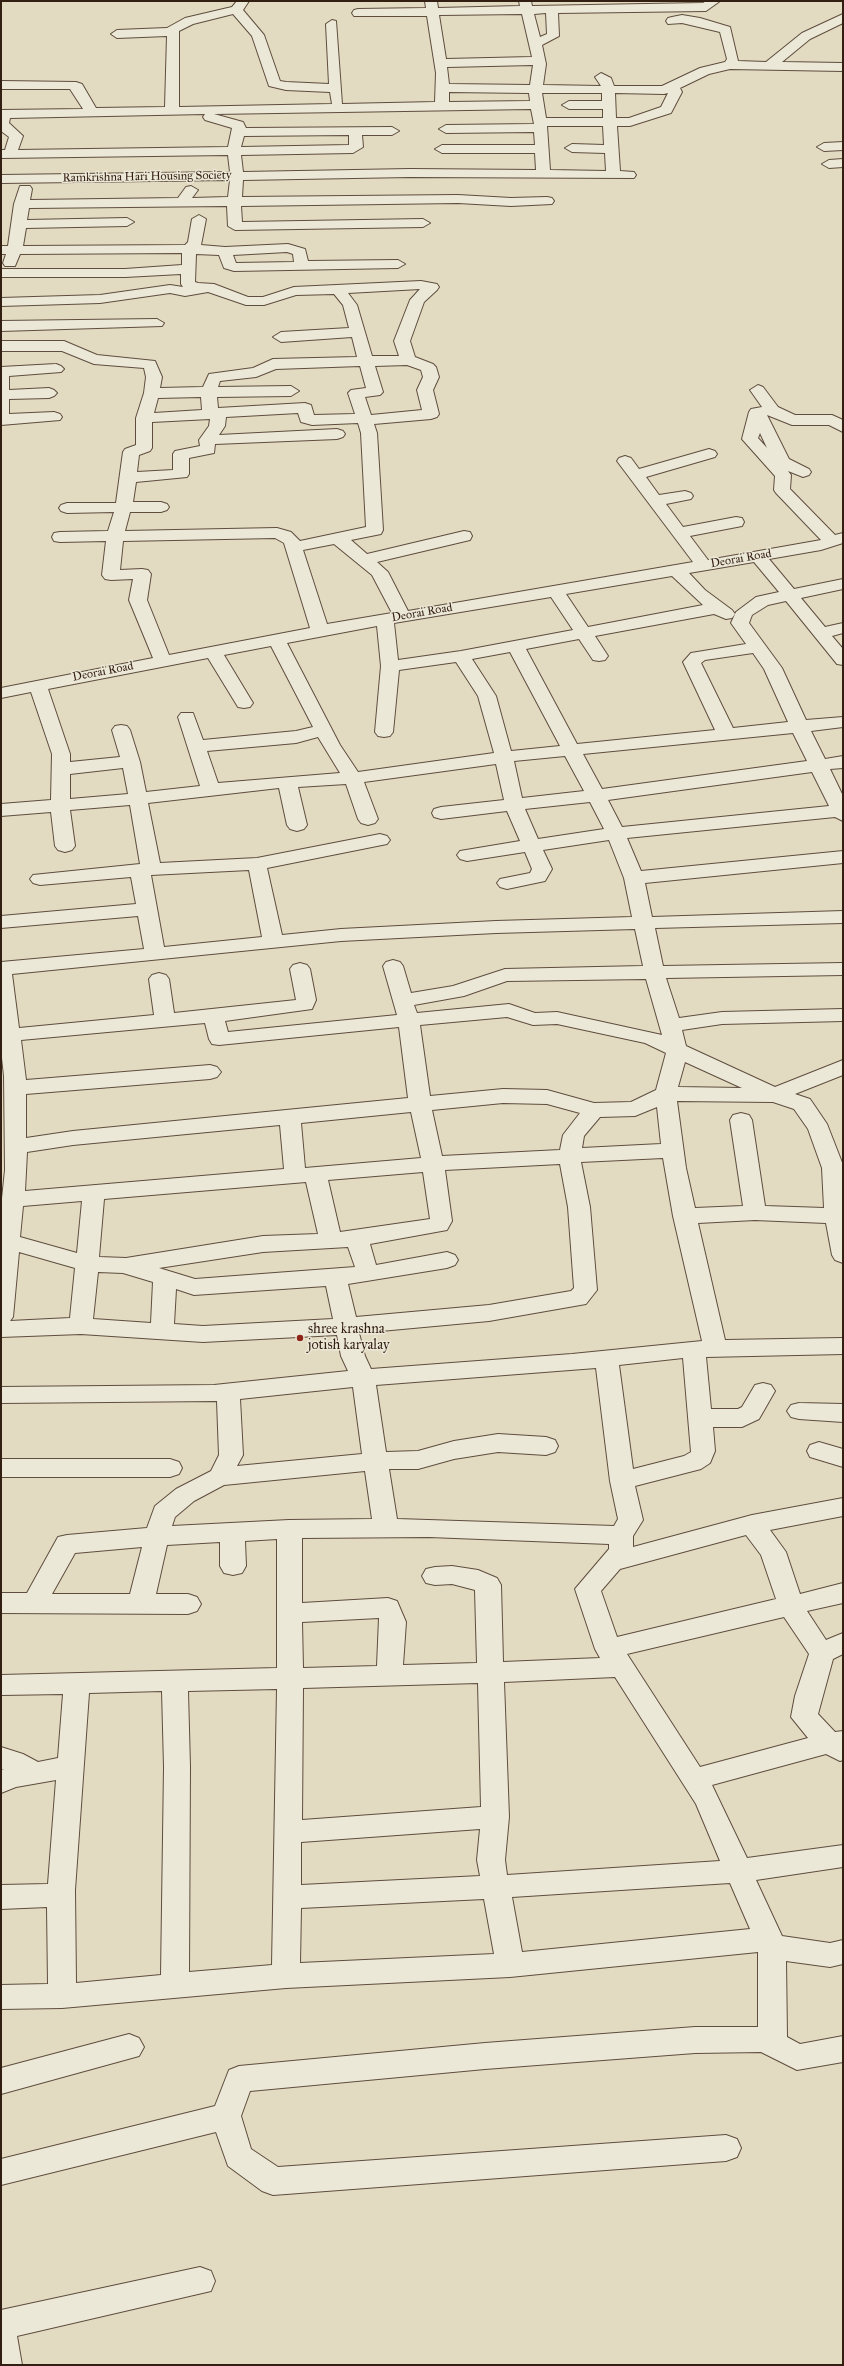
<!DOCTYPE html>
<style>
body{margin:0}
#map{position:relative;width:844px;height:2366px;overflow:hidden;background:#e2dbc1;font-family:"IM FELL Great Primer",serif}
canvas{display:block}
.frame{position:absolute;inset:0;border:2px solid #331e12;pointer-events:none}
</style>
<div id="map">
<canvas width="844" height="2366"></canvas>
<div class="frame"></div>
</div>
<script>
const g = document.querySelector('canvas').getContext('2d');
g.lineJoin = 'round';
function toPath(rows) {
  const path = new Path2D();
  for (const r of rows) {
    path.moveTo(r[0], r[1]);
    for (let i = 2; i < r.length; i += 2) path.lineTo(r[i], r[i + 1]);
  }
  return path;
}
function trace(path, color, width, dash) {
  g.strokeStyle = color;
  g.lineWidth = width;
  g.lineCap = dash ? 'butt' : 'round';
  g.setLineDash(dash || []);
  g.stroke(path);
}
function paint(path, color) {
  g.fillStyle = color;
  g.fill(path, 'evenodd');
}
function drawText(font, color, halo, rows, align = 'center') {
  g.font = font + ' "IM FELL Great Primer",serif';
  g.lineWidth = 3;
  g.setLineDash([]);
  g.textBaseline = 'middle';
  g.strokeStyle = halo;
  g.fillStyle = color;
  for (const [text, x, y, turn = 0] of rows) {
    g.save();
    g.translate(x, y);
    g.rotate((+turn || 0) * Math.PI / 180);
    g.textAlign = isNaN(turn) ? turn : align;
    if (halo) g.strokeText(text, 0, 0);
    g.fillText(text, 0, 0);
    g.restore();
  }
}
const minor = toPath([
 [237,1,249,1,243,10,264,35,280,81,286,82,329,84,326,24,332,20,336,21,342,104,435,102,436,73,427,16,354,16,352,13,354,10,358,9,426,8,425,1,437,1,438,8,520,6,519,1,531,1,532,6,703,3,706,1,720,1,706,11,558,13,559,36,542,45,546,64,543,85,601,86,595,77,601,73,611,78,614,86,662,86,700,68,725,62,727,59,720,32,682,23,668,24,666,21,668,18,672,17,682,15,700,18,730,27,738,61,766,62,802,33,843,14,843,23,810,39,782,62,843,63,843,71,730,69,709,74,680,88,682,92,671,113,630,126,617,126,620,171,634,172,636,175,634,178,410,177,243,180,242,197,458,195,511,198,547,197,552,198,554,201,552,204,511,206,458,203,241,206,242,222,423,219,430,223,423,227,235,230,228,226,227,206,29,208,27,220,127,218,134,222,127,226,26,228,23,246,185,245,188,242,192,219,199,215,206,219,201,245,225,247,288,244,305,249,308,261,398,260,405,264,398,268,234,271,224,268,219,255,196,254,195,282,198,283,214,284,248,297,263,297,294,287,421,281,437,284,439,287,437,290,424,302,410,341,415,357,433,364,436,367,439,377,433,390,439,414,437,417,431,419,374,424,377,433,383,530,381,534,351,540,367,554,464,531,470,532,472,536,470,540,377,562,388,572,408,611,693,562,617,461,619,458,625,456,631,458,639,469,709,449,715,451,717,454,715,457,646,477,659,495,685,491,691,493,693,496,691,499,666,504,683,527,736,517,742,518,744,522,742,526,690,536,708,560,821,540,776,493,774,490,775,476,742,439,749,412,751,409,762,407,750,390,758,385,763,387,778,407,795,415,832,415,843,420,843,432,829,425,792,425,767,415,789,459,809,469,811,472,809,475,803,477,788,471,791,475,790,489,835,535,843,533,843,543,821,550,769,559,794,589,843,579,843,589,801,598,825,627,843,623,843,633,832,636,843,649,843,665,837,664,786,601,768,605,752,615,749,623,782,668,806,720,843,717,843,727,811,731,825,759,843,756,843,768,830,769,843,796,843,821,835,817,627,838,641,871,843,851,843,863,645,883,652,917,843,911,843,923,655,928,663,966,843,963,843,975,666,978,679,1018,722,1012,843,1009,843,1021,722,1024,682,1030,686,1046,775,1087,843,1060,843,1075,795,1094,810,1099,827,1124,843,1165,843,1263,835,1260,832,1255,826,1223,755,1220,698,1223,725,1340,843,1338,843,1354,706,1357,711,1409,738,1409,742,1407,755,1385,763,1383,771,1385,775,1391,759,1419,742,1427,713,1427,715,1451,710,1463,701,1469,635,1486,643,1520,633,1536,633,1547,752,1515,843,1498,843,1516,770,1530,786,1552,800,1594,843,1583,843,1603,807,1611,826,1640,843,1633,843,1654,833,1659,818,1714,835,1732,843,1731,843,1760,840,1761,826,1754,712,1785,747,1858,843,1845,843,1867,756,1880,782,1936,830,1943,843,1940,843,1964,830,1967,786,1961,787,2037,800,2044,843,2036,843,2062,797,2070,761,2052,695,2053,485,2069,250,2091,241,2116,251,2149,278,2167,726,2135,737,2139,741,2148,737,2157,726,2161,273,2195,262,2191,228,2166,216,2132,1,2185,1,2159,215,2106,229,2070,239,2066,485,2043,695,2027,758,2027,758,1952,510,1977,286,1988,62,2008,1,2009,1,1985,48,1984,47,1907,1,1909,1,1885,48,1884,56,1780,16,1787,1,1793,1,1770,4,1769,1,1769,1,1747,23,1754,38,1762,58,1758,63,1694,1,1695,1,1675,277,1668,277,1539,245,1541,246,1566,242,1573,233,1575,224,1573,220,1566,220,1542,167,1545,156,1594,188,1594,197,1597,201,1604,197,1611,188,1614,1,1613,1,1593,27,1593,58,1537,67,1535,147,1528,155,1506,176,1489,211,1471,219,1455,217,1401,1,1403,1,1387,214,1385,348,1371,341,1356,337,1335,203,1342,81,1334,1,1337,1,1208,5,1170,4,1076,1,1049,1,962,144,949,138,916,1,928,1,916,136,904,131,877,40,885,33,883,30,879,33,875,140,864,130,805,70,810,75,846,72,850,65,852,58,850,55,846,51,812,1,816,1,804,51,800,52,754,31,692,1,698,1,688,153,658,129,600,133,579,111,580,105,579,102,575,106,541,60,542,54,541,52,537,54,533,60,532,108,531,114,512,67,513,61,511,59,508,61,505,67,503,116,503,123,452,125,449,136,445,136,418,144,393,146,377,144,368,94,364,62,351,1,351,1,341,64,341,97,355,155,361,162,377,160,388,203,387,209,374,253,368,273,359,357,357,352,337,281,342,273,337,281,332,349,328,343,305,334,294,296,295,264,305,246,305,208,292,185,296,170,293,100,303,1,306,1,298,100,295,170,285,183,287,181,284,181,274,125,277,1,277,1,269,125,269,182,265,182,253,20,254,15,266,5,266,3,263,6,254,1,254,1,246,8,246,14,204,20,186,30,186,32,189,30,200,178,198,186,187,191,186,198,190,192,198,228,197,230,180,1,183,1,175,230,172,228,155,1,158,1,150,5,150,9,137,1,131,1,110,83,109,70,89,1,89,1,81,76,82,82,84,96,108,165,107,167,36,117,38,111,34,117,30,167,28,185,18,232,7,237,1],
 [546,13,547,34,540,37,534,14,546,13],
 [233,14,252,36,269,86,286,90,330,92,332,104,179,107,179,31,193,24,233,14],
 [522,14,532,57,446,59,439,15,522,14],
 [533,65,530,85,449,84,447,67,533,65],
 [449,92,529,93,530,101,449,102,449,92],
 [542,93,602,93,602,101,569,101,562,105,569,109,603,109,603,118,546,118,542,93],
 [615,93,664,94,668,93,661,107,629,118,616,118,615,93],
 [531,109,534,124,446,125,439,129,446,133,534,132,535,145,442,145,435,149,442,153,535,153,536,170,410,169,243,172,241,155,353,153,363,147,362,135,392,135,399,131,392,127,246,128,243,122,214,114,531,109],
 [205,114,203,117,205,120,232,128,228,147,18,150,23,136,9,123,10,118,205,114],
 [547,126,603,126,604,145,572,144,565,148,572,152,605,153,606,171,550,170,547,126],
 [349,135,349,145,241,147,244,136,349,135],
 [287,252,293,254,294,262,236,263,233,255,287,252],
 [420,289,410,300,394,341,399,356,372,356,357,305,348,293,420,289],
 [407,365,421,370,423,377,417,390,422,410,371,415,365,397,380,395,383,392,375,366,407,365],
 [360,366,366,388,351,390,348,393,355,414,314,415,311,405,305,403,218,408,217,397,291,396,299,391,291,386,218,387,220,381,256,377,276,369,360,366],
 [201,397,202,410,154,413,158,398,201,397],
 [298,413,301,422,312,425,358,423,361,433,366,527,300,541,291,532,277,528,125,531,130,512,161,512,167,510,169,507,167,504,161,502,133,502,136,482,187,477,189,474,189,458,214,453,215,444,337,439,343,437,345,434,343,431,337,429,219,435,225,426,226,417,298,413],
 [210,419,209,426,199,440,200,446,175,451,173,454,173,470,137,472,139,455,150,451,152,448,152,422,210,419],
 [760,433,767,448,758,438,760,433],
 [275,538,284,543,310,628,169,655,147,600,151,574,148,570,142,569,120,570,123,541,275,538],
 [334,544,372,575,392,613,327,624,303,550,334,544],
 [754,562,779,592,756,597,736,612,731,623,746,644,691,653,683,662,715,730,577,744,526,649,579,639,593,660,599,661,605,660,608,656,595,636,714,614,726,619,732,618,735,614,732,610,705,590,689,573,754,562],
 [672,576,703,605,588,627,566,594,672,576],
 [551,597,573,630,461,651,398,660,394,623,551,597],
 [377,626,381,666,375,732,378,736,384,737,390,736,393,732,399,670,456,662,478,696,494,753,358,772,340,745,287,643,377,626],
 [271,646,313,727,296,731,203,740,193,713,181,713,178,717,200,786,146,792,140,762,130,730,127,726,121,725,115,726,112,730,120,757,70,762,70,754,48,689,208,658,238,707,244,708,250,707,253,703,224,655,271,646],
 [510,652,560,746,511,751,496,696,472,659,510,652],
 [753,653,764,669,788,722,733,728,701,663,705,660,753,653],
 [793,733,807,761,602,789,583,754,793,733],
 [318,737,340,773,218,783,207,751,296,743,318,737],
 [565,756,584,791,522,798,514,761,565,756],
 [496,764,504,800,441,807,434,809,432,813,434,817,441,819,507,811,520,841,460,851,457,855,460,859,467,861,525,852,532,869,530,873,500,879,497,883,500,887,507,889,545,881,552,869,543,850,609,840,624,878,632,917,496,921,341,929,282,935,267,868,387,844,390,840,387,836,380,834,257,858,160,863,148,803,279,788,287,825,290,829,297,831,304,829,307,825,298,787,346,784,358,819,361,823,368,825,375,823,378,819,364,782,496,764],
 [123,768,128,794,70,799,70,774,123,768],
 [812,772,829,806,622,827,608,800,812,772],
 [590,802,604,829,538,839,525,809,590,802],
 [249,870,262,937,164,947,151,875,249,870],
 [635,929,643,966,505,969,453,986,411,993,403,966,400,962,393,960,386,962,383,966,397,1015,228,1032,225,1021,312,1009,316,1000,310,969,307,965,300,963,293,965,290,969,296,1000,174,1013,169,979,166,975,159,973,152,975,149,979,154,1015,19,1028,12,974,341,941,496,933,635,929],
 [646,979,662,1035,557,1012,535,1013,509,1004,417,1013,414,1005,464,996,507,981,646,979],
 [507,1017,533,1025,557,1024,645,1043,666,1053,656,1090,631,1102,594,1103,547,1090,503,1089,430,1096,420,1025,507,1017],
 [205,1023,209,1039,212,1044,219,1045,399,1027,408,1098,73,1131,26,1138,26,1094,210,1079,217,1077,221,1072,217,1067,210,1065,26,1080,21,1040,205,1023],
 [685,1062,742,1088,678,1087,685,1062],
 [677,1101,773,1102,794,1109,808,1129,822,1168,824,1208,765,1206,752,1120,749,1115,741,1113,733,1115,730,1120,743,1206,695,1208,686,1168,677,1101],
 [503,1103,547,1104,580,1113,563,1135,560,1150,442,1156,432,1110,503,1103],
 [657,1107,661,1144,582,1148,584,1136,600,1117,635,1116,657,1107],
 [411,1112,421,1158,305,1168,301,1123,411,1112],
 [280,1125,284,1169,25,1191,27,1152,73,1145,280,1125],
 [663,1158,673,1216,702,1341,572,1354,371,1369,365,1356,359,1333,489,1321,586,1304,597,1290,590,1207,581,1162,663,1158],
 [560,1164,568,1207,574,1288,571,1291,489,1305,356,1317,348,1284,447,1268,455,1265,458,1260,455,1255,447,1252,376,1265,370,1244,447,1230,452,1221,445,1170,560,1164],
 [423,1172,430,1219,340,1232,328,1180,423,1172],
 [306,1182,318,1234,263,1236,126,1258,99,1257,104,1199,306,1182],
 [82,1201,77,1253,20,1237,23,1206,82,1201],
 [348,1247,355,1267,195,1279,159,1268,263,1252,348,1247],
 [19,1252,75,1268,70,1318,10,1321,13,1317,19,1252],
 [98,1272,123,1273,153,1282,151,1323,93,1319,98,1272],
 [326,1286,333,1319,203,1326,174,1324,176,1289,194,1295,326,1286],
 [683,1358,691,1452,684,1456,633,1469,619,1365,683,1358],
 [596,1368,610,1481,618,1519,614,1526,397,1519,389,1469,418,1469,454,1459,498,1452,546,1455,555,1452,558,1446,555,1440,546,1437,498,1434,454,1441,418,1451,386,1452,376,1385,596,1368],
 [353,1387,362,1454,237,1466,243,1455,240,1399,353,1387],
 [365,1471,372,1519,289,1520,172,1526,175,1517,194,1501,224,1485,365,1471],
 [746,1535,761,1555,776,1599,617,1637,601,1591,620,1569,746,1535],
 [429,1537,609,1544,609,1549,575,1589,595,1649,600,1658,503,1662,501,1585,497,1578,478,1570,452,1566,435,1567,426,1569,422,1576,426,1583,435,1585,452,1584,475,1590,477,1663,403,1665,406,1622,397,1601,388,1598,302,1603,302,1538,429,1537],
 [142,1547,130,1594,52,1594,75,1553,142,1547],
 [784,1617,809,1654,795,1696,791,1717,808,1738,700,1767,627,1654,784,1617],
 [379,1618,377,1666,303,1668,302,1622,379,1618],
 [615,1677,696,1804,720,1861,507,1875,505,1860,509,1817,504,1682,615,1677],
 [478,1683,481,1807,302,1820,303,1688,478,1683],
 [277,1689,272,1965,189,1972,190,1767,188,1691,277,1689],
 [162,1691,164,1767,161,1975,76,1983,75,1890,89,1693,162,1691],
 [480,1829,477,1860,480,1876,301,1885,301,1842,480,1829],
 [730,1883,750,1929,522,1952,512,1897,730,1883],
 [484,1899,494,1954,300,1963,301,1908,484,1899],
 [843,142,843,150,824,151,817,147,824,143,843,142],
 [843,159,843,167,829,168,822,164,829,160,843,159],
 [157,319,164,323,162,326,1,331,1,321,157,319],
 [56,364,61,366,64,369,61,372,9,376,9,390,49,388,54,390,57,393,54,396,49,398,9,399,9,414,54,412,60,414,62,417,60,420,1,425,1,367,56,364],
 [799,1403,843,1404,843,1422,799,1419,791,1417,787,1411,791,1405,799,1403],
 [819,1442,843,1449,843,1467,810,1457,807,1451,810,1445,819,1442],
 [1,1459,170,1459,179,1462,182,1468,179,1474,170,1477,1,1477,1,1459],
 [129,2034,139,2038,144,2047,139,2056,1,2094,1,2068,129,2034],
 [200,2267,211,2271,215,2281,211,2291,17,2336,22,2365,1,2365,1,2310,200,2267]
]);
trace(minor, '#5f4d3e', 2);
paint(minor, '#ece8d7');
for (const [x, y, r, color] of [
 [300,1338,4,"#8f2418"]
]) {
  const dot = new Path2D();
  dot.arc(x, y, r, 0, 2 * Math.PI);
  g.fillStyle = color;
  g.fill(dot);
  trace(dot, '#ece8d7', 1.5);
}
drawText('12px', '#331e12', '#ece8d7', [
 ["Ramkrishna Hari Housing Society",147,177,-1],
 ["Deorai Road",741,559,-10],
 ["Deorai Road",422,613,-10],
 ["Deorai Road",103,672,-11]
]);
drawText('14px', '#331e12', '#ece8d7', [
 ["shree krashna",308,1330],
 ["jotish karyalay",308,1346]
], 'left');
</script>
